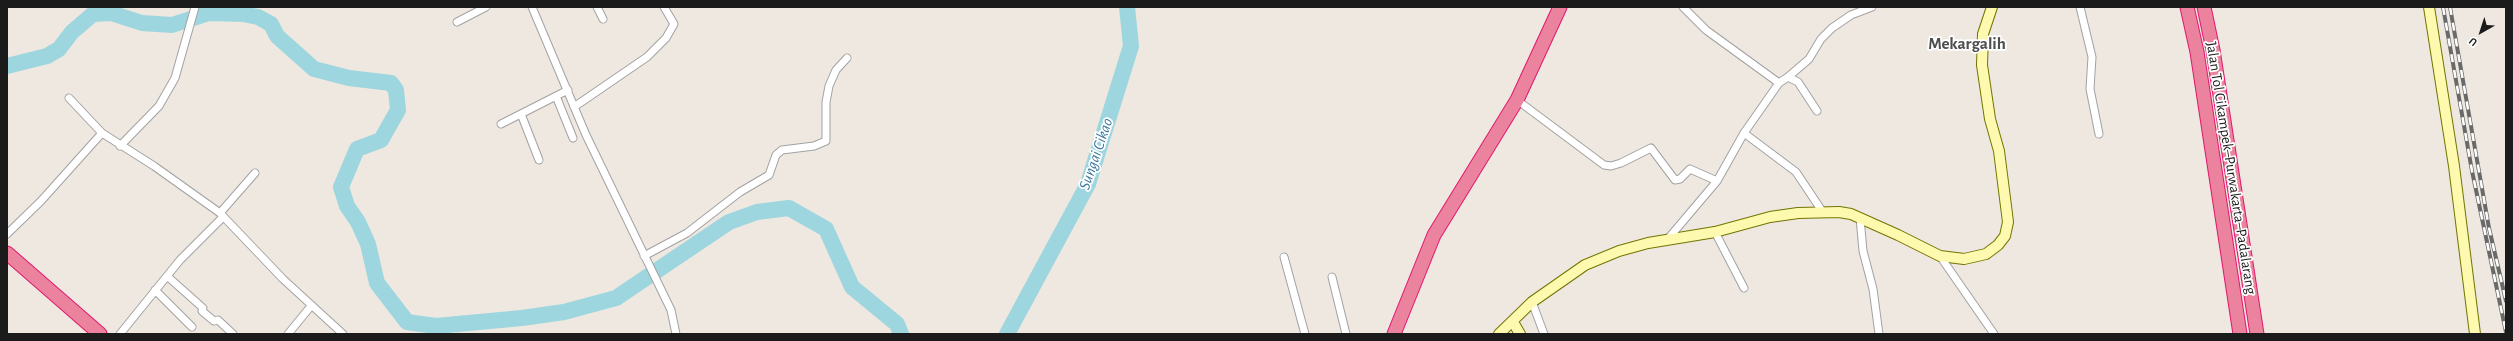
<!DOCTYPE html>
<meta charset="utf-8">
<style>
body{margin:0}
#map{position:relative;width:2513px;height:341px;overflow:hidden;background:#eee8e0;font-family:"Alegreya Sans",sans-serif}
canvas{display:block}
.frame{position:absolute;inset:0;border:8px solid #1b1b1b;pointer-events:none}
.north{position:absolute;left:2461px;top:12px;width:40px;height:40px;-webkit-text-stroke:3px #fff;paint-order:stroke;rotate:219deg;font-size:11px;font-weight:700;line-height:16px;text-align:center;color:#1b1b1b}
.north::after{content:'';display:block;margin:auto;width:14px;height:18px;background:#1b1b1b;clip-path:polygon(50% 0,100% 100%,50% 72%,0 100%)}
</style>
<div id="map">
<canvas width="2513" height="341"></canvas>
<div class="frame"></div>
<div class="north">U</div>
</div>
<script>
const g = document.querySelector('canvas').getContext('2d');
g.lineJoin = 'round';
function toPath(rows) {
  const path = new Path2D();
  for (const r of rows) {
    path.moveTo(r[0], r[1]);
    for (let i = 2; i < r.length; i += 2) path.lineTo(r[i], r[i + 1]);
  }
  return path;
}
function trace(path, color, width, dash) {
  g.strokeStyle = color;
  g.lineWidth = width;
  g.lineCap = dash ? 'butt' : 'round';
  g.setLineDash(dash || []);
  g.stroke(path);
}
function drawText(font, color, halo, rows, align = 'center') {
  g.font = font + ' "Alegreya Sans",sans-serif';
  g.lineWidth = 3.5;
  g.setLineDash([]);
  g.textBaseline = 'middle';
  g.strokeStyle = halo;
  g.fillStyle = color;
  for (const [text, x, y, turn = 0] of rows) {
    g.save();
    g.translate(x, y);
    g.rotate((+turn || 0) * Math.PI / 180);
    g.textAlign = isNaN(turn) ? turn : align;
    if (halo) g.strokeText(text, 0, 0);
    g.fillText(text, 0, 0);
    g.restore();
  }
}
trace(toPath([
 [7,66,47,56,59,49,72,32,93,14,111,13,142,23,172,25,209,13,243,14,258,17,271,24,277,36,314,69,349,78,391,83,396,90,398,110,381,140,357,149,341,187,347,206,358,222,368,244,377,283,407,322,436,326,522,318,564,312,616,298,729,222,757,212,789,208,826,229,852,287,897,324,901,334],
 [1007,334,1088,184,1131,46,1127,7]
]), '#9dd6df', 16);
const street = toPath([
 [532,7,586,135,671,310,676,334],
 [597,7,603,19],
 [1683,7,1706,30,1779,83],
 [2080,7,2092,57,2090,89,2099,134],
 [457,22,486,7],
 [1788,77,1809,59,1821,39,1832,28,1851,15,1872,7],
 [556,96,573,138],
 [69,98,102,133],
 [1517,100,1604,165,1611,166,1621,163,1651,148,1675,180,1680,179,1690,169,1717,181,1744,133,1796,172,1822,211],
 [574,107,647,57,666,38,674,24,664,7],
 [521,114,539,160],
 [501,124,568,90],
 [1744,133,1779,83,1788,77,1798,82,1817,111],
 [120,146,159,106,175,78,195,7],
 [220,213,255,173],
 [1860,218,1863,251,1873,289,1879,334],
 [1715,232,1744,288],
 [7,234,41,201,102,133,154,166,220,213,283,279,343,334],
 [1667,240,1717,181],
 [644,256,687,233,740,192,769,175,776,155,782,150,814,146,826,141,826,102,829,86,836,70,847,58],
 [1940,256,1994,334],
 [1284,257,1305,334],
 [167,276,203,308,202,311,214,321,218,320,233,334],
 [1332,277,1346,334],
 [155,290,192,327],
 [1532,302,1544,334],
 [120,334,180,260,223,217],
 [288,334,311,306]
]);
const secondary = toPath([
 [2429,7,2454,166,2475,334],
 [1513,322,1520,334],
 [1499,334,1532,302,1585,265,1619,251,1648,243,1715,232,1770,217,1798,213,1839,212,1851,214,1898,235,1940,256,1964,259,1986,254,1998,245,2005,236,2008,222,1999,151,1990,119,1982,65,1983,34,1992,7]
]);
const highway = toPath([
 [2187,7,2197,52,2240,334],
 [2204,7,2213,50,2257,334],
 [7,253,100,334],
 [1394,334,1434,235,1517,100,1560,7]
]);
trace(street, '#a2a2a2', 9);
trace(secondary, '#727500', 12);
trace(highway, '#e0196e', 15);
trace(street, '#fff', 7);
trace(secondary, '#fdfaaf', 10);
trace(highway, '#eb829e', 13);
const rail = toPath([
 [2443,7,2472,171,2506,332],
 [2450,7,2489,228,2506,301]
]);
trace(rail, '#696969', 4);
trace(rail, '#fff', 2.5, [8]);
drawText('15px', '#1b1b1b', '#fff', [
 ["Jalan Tol Cikampek–Purwakarta–Padalarang",2231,168,81]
]);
drawText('italic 16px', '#3e78a0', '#fff', [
 ["Sungai Cikao",1096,154,-71]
]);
drawText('bold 17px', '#4e4e4e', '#fff', [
 ["Mekargalih",1967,44]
]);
</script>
